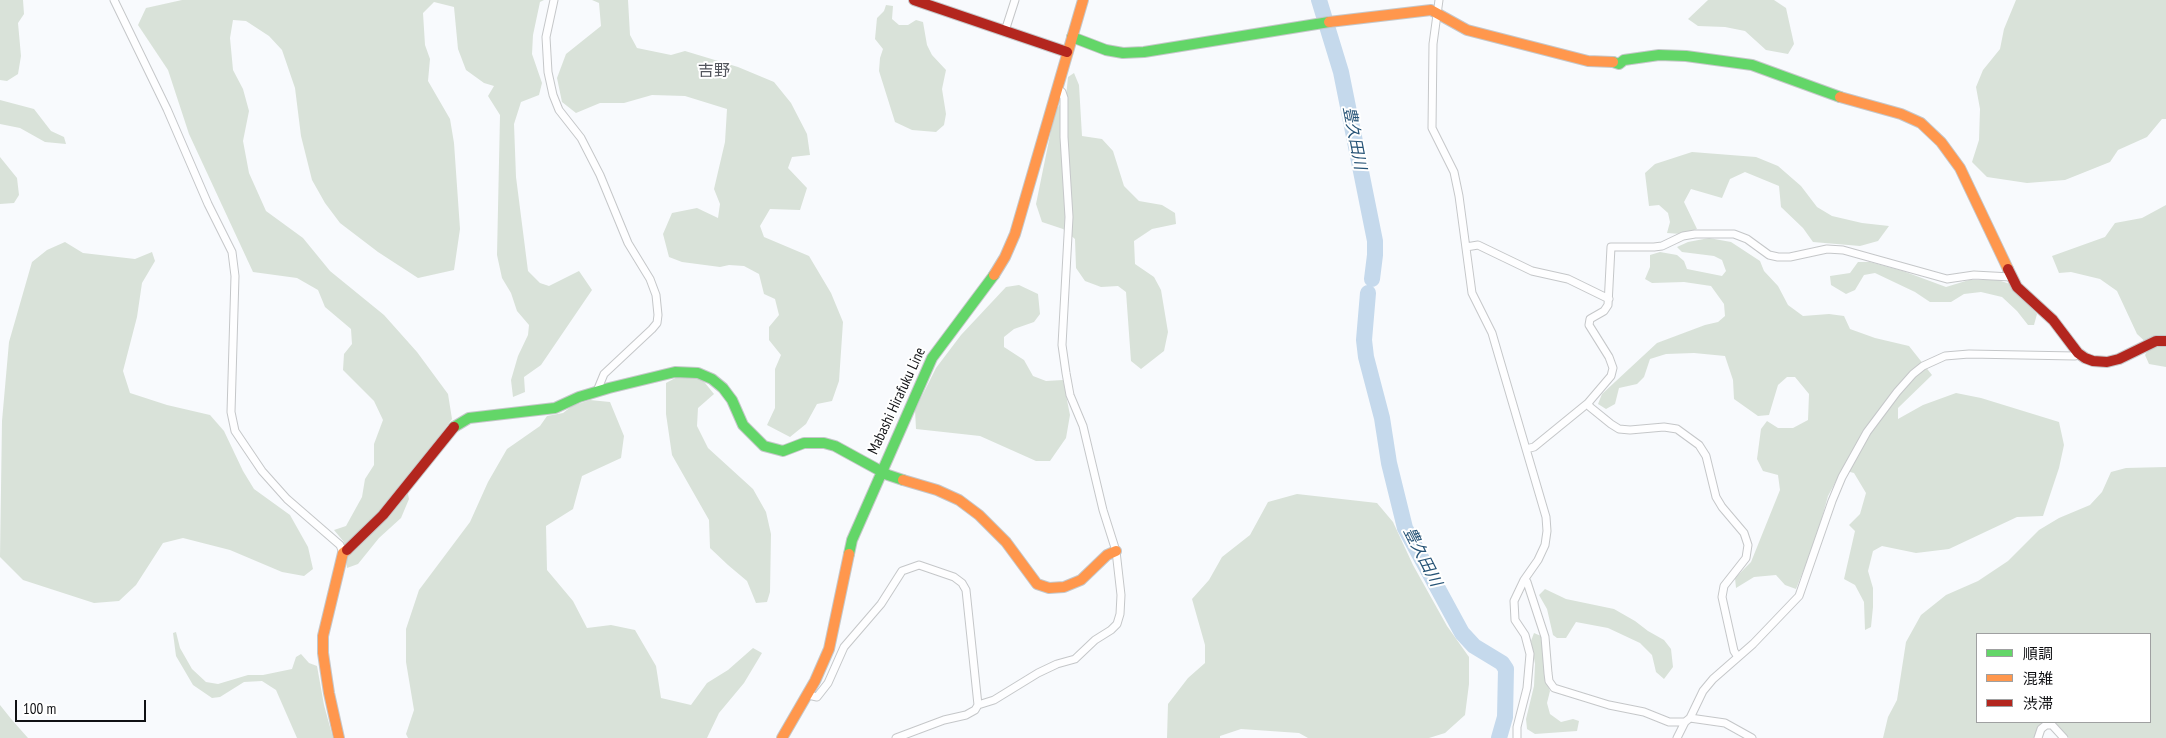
<!DOCTYPE html>
<meta charset="utf-8">
<style>
body{margin:0}
#map{position:relative;width:2166px;height:738px;overflow:hidden;background:#f8fafd;font-family:"PT Sans Narrow","Noto Sans JP",sans-serif}
canvas{display:block}
.legend{position:absolute;left:1976px;top:633px;width:175px;height:90px;box-sizing:border-box;background:#fff;border:1px solid #9fa0a1;margin:0;padding:6px 9px;list-style:none;font-size:15px;color:#101114}
.legend li{display:flex;align-items:center;gap:10px;height:25px}
.legend b{width:25px;border:1px solid #9fa0a1}
.scale{position:absolute;left:15px;top:700px;width:131px;height:22px;box-sizing:border-box;border:2px solid #101114;border-top:0;padding-left:6px;font-size:15px;line-height:18px;white-space:nowrap;color:#101114;-webkit-text-stroke:4px #fff;paint-order:stroke}
</style>
<div id="map">
<canvas width="2166" height="738"></canvas>
<ul class="legend">
<li><b style="height:6px;background:#63d668"></b>順調</li>
<li><b style="height:6px;background:#ff974d"></b>混雑</li>
<li><b style="height:6px;background:#b3261e"></b>渋滞</li>
</ul>
<div class="scale">100 m</div>
</div>
<script>
const g = document.querySelector('canvas').getContext('2d');
g.lineJoin = 'round';
function paint(path, color) {
  g.fillStyle = color;
  g.fill(path, 'evenodd');
}
function toPath(rows) {
  const path = new Path2D();
  for (const r of rows) {
    path.moveTo(r[0], r[1]);
    for (let i = 2; i < r.length; i += 2) path.lineTo(r[i], r[i + 1]);
  }
  return path;
}
function trace(path, color, width, dash) {
  g.strokeStyle = color;
  g.lineWidth = width;
  g.lineCap = dash ? 'butt' : 'round';
  g.setLineDash(dash || []);
  g.stroke(path);
}
function drawText(font, color, halo, rows, align = 'center') {
  g.font = font + ' "PT Sans Narrow","Noto Sans JP",sans-serif';
  g.lineWidth = 4;
  g.setLineDash([]);
  g.textBaseline = 'middle';
  g.strokeStyle = halo;
  g.fillStyle = color;
  for (const [text, x, y, turn = 0] of rows) {
    g.save();
    g.translate(x, y);
    g.rotate((+turn || 0) * Math.PI / 180);
    g.textAlign = isNaN(turn) ? turn : align;
    if (halo) g.strokeText(text, 0, 0);
    g.fillText(text, 0, 0);
    g.restore();
  }
}
paint(toPath([
 [0,0,23,0,24,14,18,23,21,56,18,74,7,81,0,80],
 [182,0,544,0,540,2,533,35,532,54,542,83,539,95,521,102,514,124,516,177,528,271,540,283,549,286,579,271,592,290,541,365,524,377,525,392,513,397,511,380,518,356,528,335,529,325,517,311,511,293,502,278,497,255,500,115,488,96,494,86,484,83,466,70,458,49,454,7,434,2,423,13,425,45,430,59,428,81,450,119,454,143,460,229,454,270,418,278,378,252,340,223,325,203,312,180,301,136,295,88,282,50,269,36,246,21,233,20,230,38,233,70,243,89,249,111,243,141,249,173,266,211,303,238,330,271,384,315,417,352,448,394,452,419,406,484,409,499,401,518,379,538,358,564,347,568,344,542,334,530,346,526,362,497,365,479,374,465,374,444,383,420,374,401,343,370,344,354,352,344,351,329,325,307,318,290,297,278,253,272,189,134,168,70,138,25,146,8],
 [592,0,628,0,630,35,637,48,671,55,685,51,738,67,774,82,791,103,807,134,810,155,792,157,788,168,807,188,800,210,770,209,760,226,764,237,809,256,831,293,843,322,839,381,832,401,817,404,806,424,790,437,767,425,775,408,775,369,781,355,769,340,769,327,779,315,775,299,764,294,759,274,744,266,729,265,720,267,682,262,669,257,663,234,672,213,697,208,718,218,720,204,714,189,725,142,727,109,685,96,652,95,624,103,600,103,576,113,562,102,557,78,566,54,601,26,599,3],
 [1708,0,1774,0,1786,8,1794,44,1788,54,1766,50,1745,31,1725,27,1698,26,1688,19],
 [2016,0,2166,0,2166,119,2162,119,2147,137,2118,150,2110,162,2065,180,2027,183,1987,177,1972,162,1979,140,1980,109,1976,87,1983,70,2000,49,2004,29],
 [886,5,893,6,892,19,899,25,908,25,916,20,923,22,927,45,932,55,946,70,942,89,946,114,944,125,936,132,912,130,895,122,879,71,880,58,883,49,875,39,877,18,884,11],
 [1074,73,1079,85,1082,136,1102,139,1113,151,1124,186,1139,201,1162,205,1175,213,1176,224,1152,229,1134,241,1135,264,1154,277,1161,290,1168,332,1164,351,1141,369,1131,361,1126,292,1118,286,1101,287,1085,281,1076,268,1075,239,1063,229,1042,222,1036,204,1055,111,1066,97,1068,77],
 [0,100,34,109,51,131,64,137,66,144,45,142,20,128,0,124],
 [1692,152,1756,157,1778,166,1801,186,1817,207,1832,216,1862,223,1889,226,1878,241,1860,246,1813,242,1803,228,1781,207,1779,186,1745,172,1730,179,1722,198,1691,189,1684,202,1697,229,1681,234,1667,233,1670,222,1668,213,1659,205,1649,206,1645,173,1655,164],
 [0,157,17,178,19,195,14,203,0,204],
 [2166,205,2166,367,2149,364,2145,355,2150,346,2137,334,2117,291,2100,279,2071,272,2059,273,2052,256,2105,237,2115,223,2142,218],
 [1709,238,1731,242,1760,261,1764,271,1778,286,1788,305,1803,316,1829,314,1844,316,1850,329,1875,338,1909,346,1932,375,1898,408,1898,419,1923,405,1956,393,1981,398,2059,422,2064,445,2059,468,2043,516,2017,517,1949,549,1916,553,1882,546,1873,551,1868,571,1873,588,1873,607,1871,627,1865,630,1864,602,1855,585,1844,579,1855,531,1849,525,1860,514,1866,493,1854,473,1842,470,1828,496,1816,539,1796,589,1785,585,1776,575,1754,577,1736,588,1735,578,1751,562,1780,490,1778,475,1763,471,1757,459,1761,429,1767,421,1778,428,1793,428,1808,420,1809,394,1795,377,1787,377,1778,385,1769,415,1758,416,1734,399,1733,380,1725,356,1694,353,1666,354,1650,359,1644,377,1637,384,1619,388,1615,404,1606,409,1598,404,1602,394,1657,343,1705,325,1718,322,1725,316,1724,304,1711,286,1684,282,1652,283,1645,279,1650,267,1650,255,1660,252,1677,255,1684,261,1687,269,1722,276,1726,271,1722,260,1714,256,1682,252,1677,247,1688,242],
 [65,242,83,253,135,259,152,252,155,261,142,283,137,317,123,371,130,393,167,405,210,415,224,431,243,471,254,489,290,515,308,547,313,569,304,576,282,572,230,550,183,538,163,543,136,585,119,601,94,603,23,580,0,557,2,421,9,342,32,262,47,250],
 [1858,262,1870,262,1903,271,1946,287,1969,280,1998,280,2010,284,2037,314,2034,325,2028,325,2017,311,2002,297,1981,292,1964,294,1951,302,1930,302,1915,292,1875,273,1864,275,1855,290,1846,294,1831,285,1830,276,1850,273],
 [1019,285,1038,294,1040,314,1034,322,1014,329,1004,337,1004,347,1024,360,1033,376,1046,381,1063,380,1070,415,1066,438,1050,461,1036,461,980,436,916,429,915,410,936,368,961,335,1006,287],
 [681,375,701,378,714,394,698,408,697,426,708,448,753,489,766,512,771,534,770,592,767,602,756,603,747,581,728,565,710,548,709,520,672,455,666,414,666,383],
 [590,400,610,402,624,436,621,458,582,476,573,509,546,526,547,570,573,601,587,628,611,625,635,630,656,666,661,698,691,705,707,683,728,670,753,648,762,653,744,683,719,713,707,738,408,738,406,734,414,710,406,662,406,629,419,590,470,522,488,482,507,449,540,426,547,416,563,413,572,406],
 [2166,467,2166,738,2069,738,2057,725,2050,722,2039,738,1883,738,1888,717,1897,700,1906,642,1921,615,1946,595,1978,581,2008,561,2039,530,2059,518,2090,505,2102,492,2111,472,2126,468],
 [1977,634,2150,634,2150,722,1977,722],
 [1297,494,1377,503,1393,522,1413,565,1447,626,1469,657,1469,684,1465,715,1445,733,1429,738,1308,738,1299,733,1241,729,1220,736,1220,738,1167,738,1168,704,1188,678,1205,663,1205,645,1192,599,1209,580,1222,557,1250,535,1268,502],
 [1545,589,1566,599,1614,609,1635,621,1648,631,1664,640,1671,649,1673,667,1664,679,1656,672,1652,655,1640,643,1608,628,1576,622,1566,638,1557,638,1553,635,1547,609,1539,595],
 [176,632,180,648,192,669,206,682,218,684,248,675,263,675,292,669,296,657,301,654,309,663,317,666,324,705,333,738,297,738,276,690,262,681,244,682,220,697,212,698,193,685,176,656,173,633],
 [1534,633,1541,636,1545,655,1544,676,1550,691,1547,703,1550,714,1561,722,1573,719,1579,721,1577,731,1535,734,1527,729,1526,719,1534,686,1535,664,1531,641],
 [0,705,12,720,28,738,0,738]
]), '#d9e2d9');
trace(toPath([
 [1319,0,1341,72,1375,241,1375,255,1372,279],
 [1368,293,1364,340,1366,357,1382,418,1389,463,1405,528,1462,633,1474,646,1502,663,1506,669,1505,717,1499,738]
]), '#c5d9ec', 16);
const street = toPath([
 [114,0,167,109,208,204,232,252,235,276,231,412,235,431,262,471,287,499,340,545,343,553],
 [554,0,546,37,548,72,553,95,559,110,581,138,600,175,628,243,650,279,656,295,658,315,657,323,652,329,604,374,597,391],
 [1439,0,1433,44,1432,128,1454,172,1459,196,1472,293,1492,333,1499,357,1546,517,1547,531,1545,545,1538,560,1524,580,1514,601,1515,620,1525,635,1530,654,1527,688,1517,727,1517,738],
 [1005,31,1015,0],
 [1466,247,1478,245,1532,271,1568,279,1609,299],
 [1588,403,1590,407,1611,424,1619,429,1630,430,1664,427,1677,429,1699,445,1706,456,1716,497,1722,507,1744,533,1748,545,1746,558,1724,586,1722,597,1734,651,1738,657],
 [1526,449,1534,447,1588,403,1611,376,1613,368,1609,357,1589,325,1590,319,1604,311,1608,305,1611,247,1654,247,1662,246,1683,236,1695,234,1734,234,1747,239,1769,255,1778,257,1790,257,1827,249,1843,250,1947,279,1974,275,2011,277],
 [1524,580,1527,582,1545,637,1548,673,1549,681,1554,688,1609,705,1644,712,1669,722,1685,722],
 [808,695,817,697,828,683,844,647,881,604,902,571,919,565,954,577,962,583,966,590,978,705,975,710,966,715,944,720,896,738],
 [978,705,994,700,1038,673,1057,664,1075,659,1095,640,1111,630,1117,624,1120,614,1121,595,1116,551,1103,510,1083,426,1070,395,1066,373,1062,345,1069,217,1064,137,1064,98,1062,92,1057,88],
 [1690,718,1725,723,1752,738],
 [1677,738,1685,722,1690,718,1703,691,1713,679,1753,644,1799,596,1832,501,1842,477,1867,432,1897,392,1913,374,1923,366,1945,356,1969,354,2075,356,2078,353],
 [2038,738,2041,729,2046,725,2052,725,2064,738]
]);
const fast = toPath([
 [1072,37,1106,50,1123,53,1144,52,1329,22],
 [1613,62,1619,64,1624,60,1659,55,1686,56,1752,65,1840,97],
 [454,427,469,418,555,408,579,397,609,388,675,372,698,373,712,379,723,388,732,400,743,425,764,446,783,451,804,443,824,443,835,446,888,475,903,480],
 [849,554,852,540,932,358,994,275]
]);
const slow = toPath([
 [1329,22,1431,10,1467,30,1588,61,1613,62],
 [1840,97,1901,114,1921,123,1941,142,1960,168,2008,269],
 [994,275,1005,257,1015,234,1083,0],
 [903,480,937,490,959,500,979,515,1006,542,1037,584,1049,588,1064,587,1081,580,1107,555,1116,551],
 [339,738,329,693,323,653,323,636,343,553,347,550],
 [782,738,815,681,829,649,849,554]
]);
const jam = toPath([
 [914,0,1067,52],
 [2008,269,2017,287,2053,320,2078,353,2085,358,2093,361,2107,362,2119,359,2156,341,2166,341],
 [347,550,383,515,454,427]
]);
trace(street, '#c5c7c9', 9);
trace(fast, '#c5c7c9', 12);
trace(slow, '#c5c7c9', 12);
trace(jam, '#c5c7c9', 12);
trace(street, '#fefeff', 7);
trace(fast, '#63d668', 10);
trace(slow, '#ff974d', 10);
trace(jam, '#b3261e', 10);
drawText('15px', '#101114', '#fff', [
 ["Mabashi Hirafuku Line",897,401,-65]
]);
drawText('16px', '#52555c', '#fff', [
 ["吉野",714,71]
]);
drawText('italic 16px', '#265376', '#fff', [
 ["豊久田川",1354,138,79],
 ["豊久田川",1422,557,63]
]);
</script>
